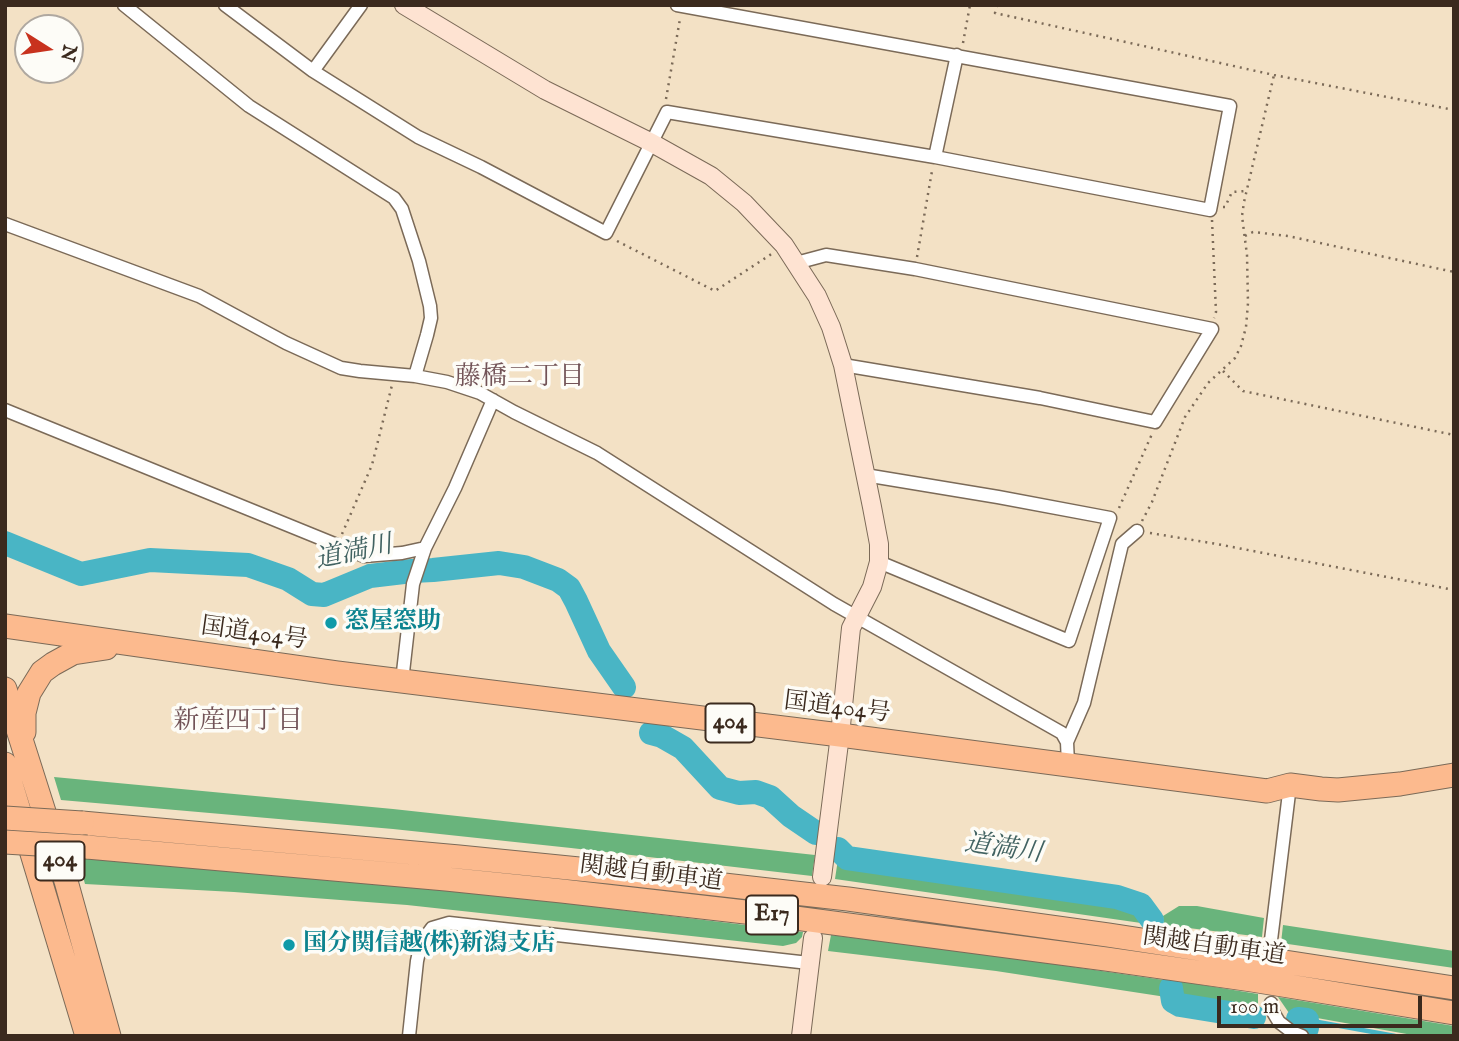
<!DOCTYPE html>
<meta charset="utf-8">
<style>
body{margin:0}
#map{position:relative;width:1459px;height:1041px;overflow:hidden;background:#f3e1c5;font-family:"IM FELL English",serif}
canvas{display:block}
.frame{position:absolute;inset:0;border:7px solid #3b2a1e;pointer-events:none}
.north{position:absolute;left:14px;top:14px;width:70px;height:70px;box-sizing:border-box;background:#fdfcf7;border:2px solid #afa8a0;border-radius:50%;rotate:102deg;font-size:19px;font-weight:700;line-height:28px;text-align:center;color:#3b2a1e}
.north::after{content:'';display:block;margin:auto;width:24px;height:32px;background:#c8321e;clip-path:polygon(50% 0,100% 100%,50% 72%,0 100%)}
.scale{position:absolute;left:1217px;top:996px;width:205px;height:32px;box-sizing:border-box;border:4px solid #3b2a1e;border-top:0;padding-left:9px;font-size:21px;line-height:24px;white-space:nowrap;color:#3b2a1e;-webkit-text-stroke:5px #fdfcf7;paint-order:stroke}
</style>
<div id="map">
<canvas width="1459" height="1041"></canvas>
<div class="frame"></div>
<div class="north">N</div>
<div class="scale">100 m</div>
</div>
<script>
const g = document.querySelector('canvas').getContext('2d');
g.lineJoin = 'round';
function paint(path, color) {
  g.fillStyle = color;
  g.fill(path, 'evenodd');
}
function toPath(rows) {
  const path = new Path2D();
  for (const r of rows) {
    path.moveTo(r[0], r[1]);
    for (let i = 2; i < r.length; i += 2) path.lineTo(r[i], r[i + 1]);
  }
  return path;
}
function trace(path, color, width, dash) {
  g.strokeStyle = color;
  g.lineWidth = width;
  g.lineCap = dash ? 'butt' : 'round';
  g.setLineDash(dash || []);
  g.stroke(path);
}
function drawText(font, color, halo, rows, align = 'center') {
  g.font = font + ' "IM FELL English","Noto Serif JP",serif';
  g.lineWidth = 7;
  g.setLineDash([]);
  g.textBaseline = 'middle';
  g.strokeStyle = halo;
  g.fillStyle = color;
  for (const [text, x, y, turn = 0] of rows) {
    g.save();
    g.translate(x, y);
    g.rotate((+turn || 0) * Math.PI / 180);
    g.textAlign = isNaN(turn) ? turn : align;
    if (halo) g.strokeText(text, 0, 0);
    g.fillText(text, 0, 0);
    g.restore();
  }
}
paint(toPath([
 [54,777,393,809,815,855,812,876,571,848,393,829,61,800],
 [78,858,490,894,803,932,802,937,796,943,783,946,407,905,234,892,85,884],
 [838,859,1116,899,1141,908,1145,914,1148,924,835,879],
 [1179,906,1197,906,1264,918,1262,937,1164,925,1163,916],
 [1283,925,1454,951,1454,968,1281,943],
 [831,935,998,956,1164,980,1164,989,1166,997,996,971,828,951],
 [1172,980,1258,994,1258,1010,1177,997],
 [1278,997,1454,1026,1454,1036,1418,1036,1289,1013]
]), '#69b47c');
trace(toPath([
 [1307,1020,1395,1036]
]), '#49b5c5', 4.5);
trace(toPath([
 [5,543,81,574,150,560,248,565,288,579,312,594,324,595,370,576,412,571,433,570,499,563,524,567,558,580,569,588,576,601,599,651,624,687],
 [651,733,662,736,683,748,720,788,739,793,756,792,770,797,791,816,816,833],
 [838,849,847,858,1117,897,1141,905,1152,920],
 [1171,988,1173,1001,1180,1005,1254,1017],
 [1298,1019,1307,1020,1307,1028]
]), '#49b5c5', 24);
const street = toPath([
 [124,5,249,106,394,198,402,209,419,261,430,306,431,318,427,335,415,376],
 [225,5,313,71,418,137,481,167,606,233,667,112,935,157,1210,210,1230,106,677,5],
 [313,71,361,5],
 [935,157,957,55],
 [5,224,199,296,286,343,341,368,360,371,415,376,447,382,480,393,514,412,597,453,834,604,1062,733,1067,742,1068,764],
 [796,263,826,255,915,269,1212,329,1155,422,1040,398,843,365],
 [5,410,364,556,402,553,425,548],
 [865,475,998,497,1110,518,1069,641,879,562],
 [402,681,413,584,425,548,455,488,493,400],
 [1067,742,1084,703,1122,544,1137,531],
 [1271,940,1290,785],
 [1271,1003,1273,1012,1279,1022,1292,1032,1302,1036],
 [409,1036,417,961,421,943,432,928,449,923,809,963]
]);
const secondary = toPath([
 [404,5,545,90,652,143,711,176,744,203,784,245,817,296,831,327,843,365,872,507,879,544,879,562,872,587,851,628,840,735,822,877],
 [801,1036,813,938]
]);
const highway = toPath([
 [5,626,337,673,840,735,1267,791,1290,785,1321,789,1338,790,1400,784,1454,775],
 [5,689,66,881,109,1036],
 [24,732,24,713,29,693,42,672,53,664,73,653,106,648],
 [5,764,87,1036],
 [82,823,459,857,609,872,848,899,1108,935,1454,988],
 [87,847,446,879,562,891,780,916,1106,959,1252,980,1454,1013]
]);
trace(street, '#7b6a58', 15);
trace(secondary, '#7b6a58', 20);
trace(highway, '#7b6a58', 25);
trace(toPath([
 [997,5,995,13,1274,75,1454,110],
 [963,43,970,5],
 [666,99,680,19],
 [1223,207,1225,207,1232,192,1247,191],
 [1212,220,1216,312,1214,318],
 [1245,236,1253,232,1288,236,1454,272],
 [617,241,715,291,773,253],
 [917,257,932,171],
 [1223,371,1243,391,1454,435],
 [1119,508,1152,434],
 [1142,521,1152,502,1185,417,1208,383,1235,358,1241,346,1246,327,1248,303,1247,255,1242,216,1244,202,1274,75],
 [1150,533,1217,544,1454,590],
 [342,534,372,465,392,385]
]), '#7b6a58', 2.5, [2, 5]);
trace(street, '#fff', 12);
trace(secondary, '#fee3d2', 18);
trace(highway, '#fcba8e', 23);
const highwayBridge = toPath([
 [5,818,82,823],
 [5,842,87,847]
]);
trace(highwayBridge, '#7b6a58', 25, []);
trace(highwayBridge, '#fcba8e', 23);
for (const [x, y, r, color] of [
 [331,623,7,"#0f9aa8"],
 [289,945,7,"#0f9aa8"]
]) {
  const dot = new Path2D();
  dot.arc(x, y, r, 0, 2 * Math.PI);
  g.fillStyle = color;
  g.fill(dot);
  trace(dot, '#fdfcf7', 2.5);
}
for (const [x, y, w] of [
 [730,723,49],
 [60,861,49],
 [772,915,52]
]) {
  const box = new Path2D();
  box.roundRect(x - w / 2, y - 19.5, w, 39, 5);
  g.fillStyle = '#fdfcf7';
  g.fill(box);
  trace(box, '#3b2a1e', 2);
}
drawText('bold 23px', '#3b2a1e', null, [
 ["404",730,723],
 ["404",60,861],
 ["E17",772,915]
]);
drawText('bold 24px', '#0d838f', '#fdfcf7', [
 ["窓屋窓助",345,623],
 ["国分関信越(株)新潟支店",303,945]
], 'left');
drawText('24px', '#3b2a1e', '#fdfcf7', [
 ["国道404号",254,635,8],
 ["国道404号",837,709,7],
 ["関越自動車道",651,875,7],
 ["関越自動車道",1214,948,8]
]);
drawText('26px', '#725357', '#fdfcf7', [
 ["藤橋二丁目",520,379],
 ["新産四丁目",238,723]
]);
drawText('italic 26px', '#416261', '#fdfcf7', [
 ["道満川",354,554,-12],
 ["道満川",1003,850,8]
]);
</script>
